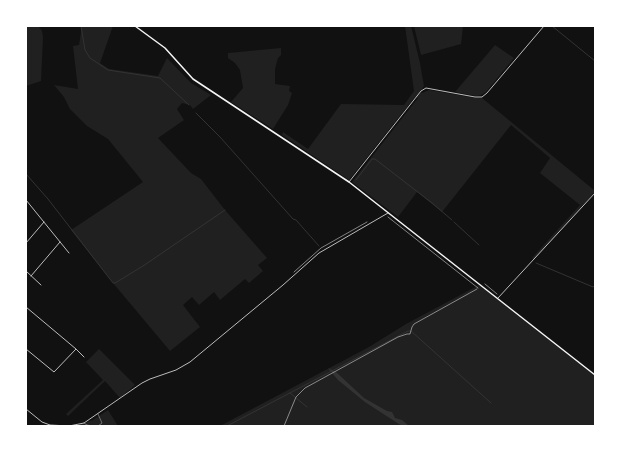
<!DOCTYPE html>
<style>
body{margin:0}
#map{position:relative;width:621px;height:452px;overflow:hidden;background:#111;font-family:Raleway,sans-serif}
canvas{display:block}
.frame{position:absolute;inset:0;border:27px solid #fff;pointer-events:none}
</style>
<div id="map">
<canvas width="621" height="452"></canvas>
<div class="frame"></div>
</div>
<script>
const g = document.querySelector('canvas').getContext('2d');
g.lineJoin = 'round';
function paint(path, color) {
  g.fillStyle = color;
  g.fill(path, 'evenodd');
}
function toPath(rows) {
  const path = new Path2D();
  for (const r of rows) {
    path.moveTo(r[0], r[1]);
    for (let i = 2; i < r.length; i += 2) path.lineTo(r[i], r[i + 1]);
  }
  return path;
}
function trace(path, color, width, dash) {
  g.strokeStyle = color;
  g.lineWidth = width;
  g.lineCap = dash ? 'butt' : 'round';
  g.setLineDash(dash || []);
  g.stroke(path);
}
paint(toPath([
 [26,26,39,27,42,31,43,37,41,81,26,86],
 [81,26,113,26,100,63,109,69,158,76,167,58,191,83,211,95,193,109,190,105,182,103,177,109,184,120,158,138,191,173,201,179,225,210,267,258,258,265,263,271,249,283,245,279,220,300,214,292,199,305,192,297,183,305,200,327,170,351,113,283,71,230,143,182,108,139,87,126,70,109,64,97,54,85,78,89,73,46,79,45,81,32],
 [405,26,411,26,420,63,424,86,420,92,422,93,429,90,475,98,482,98,594,190,595,189,595,192,534,260,532,258,580,205,540,173,550,158,511,125,442,212,417,192,398,217,352,182,418,98,415,97,349,180,282,135,283,132,308,149,341,104,404,105,414,91],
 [414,26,463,26,461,44,421,55],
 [495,45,514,58,486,92,481,95,476,96,455,92],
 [281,48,281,55,278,58,275,69,275,84,290,86,289,91,292,93,288,105,273,129,231,102,243,88,240,70,235,63,228,58,228,53],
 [479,285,595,376,595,426,220,426,369,347,406,324],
 [99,349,135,385,120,398,105,381,68,416,66,414,103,380,86,362],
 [108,410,118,426,75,426,93,420]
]), '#202020');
paint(toPath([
 [328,368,336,372,364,398,387,411,392,412,395,418,402,420,409,426,402,426,365,402,338,380]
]), '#333');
trace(toPath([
 [81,26,85,50,90,58,108,70,160,78,189,105],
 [552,26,595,61],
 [196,113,220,137,293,219,296,220,319,246],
 [26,174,48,199,113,283,115,283,143,266,225,210],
 [356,180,372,159,375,159,432,203,452,220],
 [454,222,479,245],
 [536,263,593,287,595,285],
 [290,393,307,407],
 [227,426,408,331,411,331,491,403]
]), '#333', 1);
trace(toPath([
 [388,217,478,288],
 [294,272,321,248,367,222],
 [485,284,497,294],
 [284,426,296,397,305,388,398,337,407,334,410,334,412,327,414,324,477,289]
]), '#f5f5f5', 0.5);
trace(toPath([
 [98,414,102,423,98,426],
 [84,423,87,425,92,426]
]), '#bcbcbc', 0.5);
trace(toPath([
 [349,182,421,91,426,88,475,97,482,97,487,93,544,26],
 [26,200,69,253],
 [26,243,44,222],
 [26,271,41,285],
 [31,276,60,242],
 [498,298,595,193],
 [26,307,76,349,54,372,26,349],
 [76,349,84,357],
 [26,409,42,422,50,425,69,426,84,423,142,383,150,379,176,370,190,362,283,285,319,253,388,213]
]), '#bcbcbc', 1);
trace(toPath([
 [135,26,165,48,193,79,349,182,595,375]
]), '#f5f5f5', 1.5);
</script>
